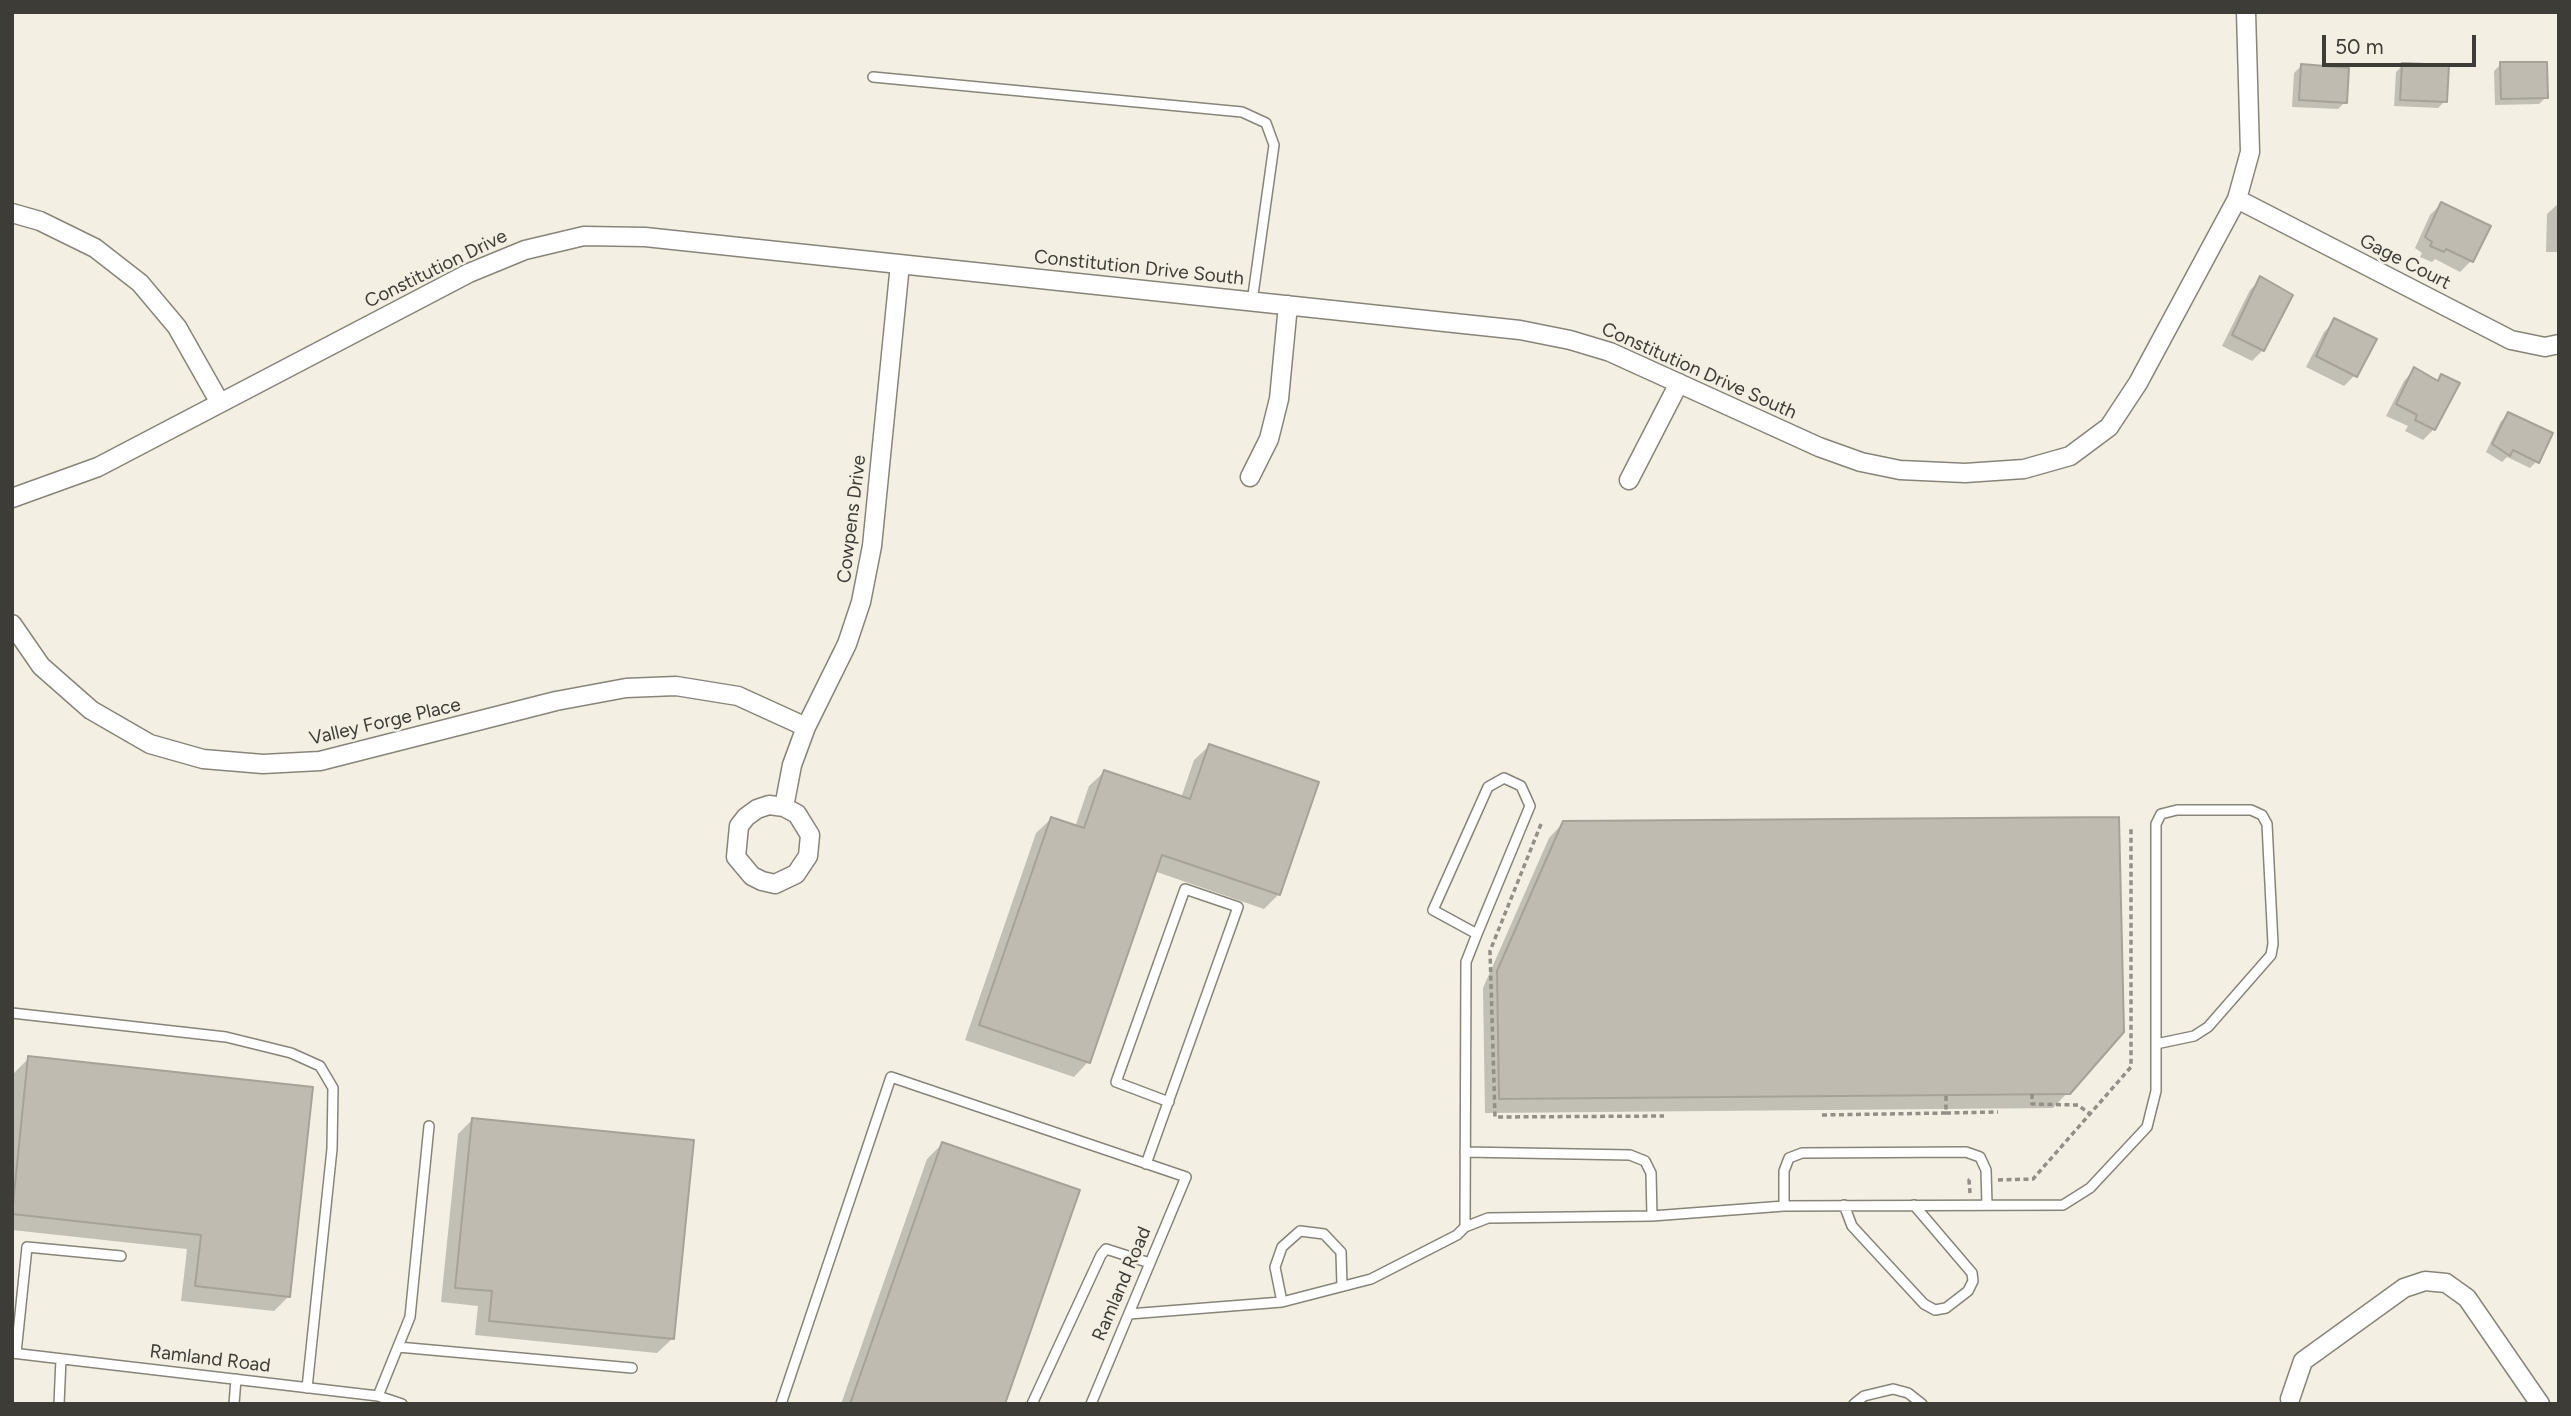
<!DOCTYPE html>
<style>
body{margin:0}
#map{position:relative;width:2571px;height:1416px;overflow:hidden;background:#f3efe3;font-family:Figtree,sans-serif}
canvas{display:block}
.frame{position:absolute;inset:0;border:14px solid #3e3c37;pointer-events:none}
.scale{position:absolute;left:2322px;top:35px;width:154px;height:32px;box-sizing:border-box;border:4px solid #3e3c37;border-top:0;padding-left:9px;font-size:21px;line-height:24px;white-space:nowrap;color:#3e3c37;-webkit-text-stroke:5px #f3efe3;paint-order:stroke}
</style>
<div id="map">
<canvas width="2571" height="1416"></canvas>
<div class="frame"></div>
<div class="scale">50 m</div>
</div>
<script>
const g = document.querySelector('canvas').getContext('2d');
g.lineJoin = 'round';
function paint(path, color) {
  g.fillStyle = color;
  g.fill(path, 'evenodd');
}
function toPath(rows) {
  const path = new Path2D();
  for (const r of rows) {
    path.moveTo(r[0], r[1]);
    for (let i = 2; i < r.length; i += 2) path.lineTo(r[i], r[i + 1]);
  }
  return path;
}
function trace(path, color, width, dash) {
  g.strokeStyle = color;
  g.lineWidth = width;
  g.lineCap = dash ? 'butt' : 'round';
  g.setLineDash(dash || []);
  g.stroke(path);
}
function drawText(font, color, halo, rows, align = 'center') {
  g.font = font + ' Figtree,sans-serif';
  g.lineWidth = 5;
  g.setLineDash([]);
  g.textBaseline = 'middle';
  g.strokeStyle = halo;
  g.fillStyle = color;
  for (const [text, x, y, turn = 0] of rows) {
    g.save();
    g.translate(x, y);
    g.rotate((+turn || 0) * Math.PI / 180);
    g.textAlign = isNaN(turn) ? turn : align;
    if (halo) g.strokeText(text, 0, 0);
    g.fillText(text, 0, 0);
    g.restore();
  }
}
paint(toPath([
 [2501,64,2546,97,2539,104,2495,105,2494,71],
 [2403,65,2445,101,2438,108,2394,106,2396,72],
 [2301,66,2345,102,2338,109,2292,107,2294,73],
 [2559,203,2559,252,2546,252,2547,214],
 [2441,204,2471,261,2460,272,2435,259,2432,262,2420,257,2422,253,2415,248,2430,215],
 [2261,279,2263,350,2252,361,2222,346,2250,290],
 [2335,321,2355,375,2344,386,2306,367,2324,332],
 [2414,370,2436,382,2441,376,2434,429,2423,440,2405,431,2408,426,2386,416,2404,381],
 [2509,414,2537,461,2530,468,2507,457,2502,462,2486,452,2501,421],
 [1209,746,1317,783,1278,895,1264,909,1154,871,1088,1062,1074,1077,965,1040,1036,833,1051,819,1075,827,1089,786,1104,772,1181,798,1194,760],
 [1564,822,2068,1092,2053,1108,1485,1113,1483,988,1549,838],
 [29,1058,289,1296,274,1311,181,1301,187,1249,12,1230,12,1088,14,1073],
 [473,1119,672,1339,657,1353,475,1335,478,1306,441,1302,458,1134],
 [942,1144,1004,1404,841,1404,927,1159]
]), '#0003');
const building = toPath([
 [2500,62,2547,62,2548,98,2501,99,2500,62],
 [2402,63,2449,65,2447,102,2400,100,2402,63],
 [2301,64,2349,68,2347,103,2299,100,2301,64],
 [2441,202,2491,226,2473,262,2446,249,2444,252,2430,246,2432,242,2425,237,2441,202],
 [2260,276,2293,295,2264,351,2232,335,2260,276],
 [2334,318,2377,339,2357,377,2316,356,2334,318],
 [2414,367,2438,381,2441,374,2460,383,2435,430,2415,420,2417,415,2396,404,2414,367],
 [2508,412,2553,433,2539,463,2513,450,2510,456,2492,444,2508,412],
 [1209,744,1319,782,1280,895,1162,855,1090,1063,979,1025,1051,817,1084,828,1104,770,1190,799,1209,744],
 [2119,817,2124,1032,2070,1094,1499,1099,1497,971,1563,821,2119,817],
 [28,1056,313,1087,290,1297,195,1286,201,1235,12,1214,28,1056],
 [472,1118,694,1140,674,1339,489,1321,492,1291,455,1288,472,1118],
 [942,1142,1080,1190,1005,1404,850,1404,942,1142]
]);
paint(building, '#bfbbb0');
trace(building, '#a6a297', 2);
const lane = toPath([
 [873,77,1242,112,1266,123,1274,145,1252,302],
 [12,1013,226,1037,291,1053,320,1066,333,1088,332,1149,307,1388],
 [1465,1152,1630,1155,1645,1161,1651,1173,1652,1216],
 [1146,1164,1238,907,1185,889,1116,1082,1169,1102],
 [1844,1205,1852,1226,1924,1304,1935,1310,1946,1308,1968,1291,1973,1281,1972,1273,1914,1205],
 [1784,1206,1784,1171,1789,1158,1802,1153,1966,1152,1980,1157,1986,1170,1987,1205],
 [1465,1227,1466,962,1477,934,1530,806,1521,786,1504,778,1488,787,1433,910,1477,934],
 [1342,1286,1341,1252,1324,1234,1300,1231,1282,1247,1275,1267,1282,1302,1371,1279,1457,1235,1465,1227,1488,1218,1652,1216,1784,1206,2063,1205,2090,1188,2147,1127,2156,1091,2156,824,2161,814,2177,810,2251,810,2262,815,2267,824,2273,944,2271,955,2208,1027,2194,1036,2156,1044],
 [1129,1314,1282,1302],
 [398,1347,632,1368],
 [12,1353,378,1396,402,1404],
 [16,1353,27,1247,121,1256],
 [378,1396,410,1317,429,1126],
 [59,1404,61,1359],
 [234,1404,236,1379],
 [781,1404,891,1077,1186,1177,1091,1404],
 [1032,1404,1101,1255,1106,1249,1150,1263],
 [1854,1404,1864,1396,1893,1389,1908,1393,1922,1404]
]);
const street = toPath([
 [2237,199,2511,340,2545,347,2559,344],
 [12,213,40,221,95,248,140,283,177,327,220,403],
 [1250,477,1269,439,1279,399,1288,305],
 [1629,480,1679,383],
 [12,498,98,467,469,273,525,250,584,236,645,237,1520,330,1570,340,1610,352,1819,447,1861,462,1900,470,1965,473,2024,469,2070,456,2109,427,2138,383,2237,199,2250,152,2246,12],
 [12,624,41,666,91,710,150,744,203,759,263,764,320,761,556,701,626,688,676,686,738,696,806,727],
 [784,807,797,814,810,835,808,856,796,874,775,884,762,881,752,876,736,857,739,826,746,817,757,809,769,805,784,807,792,765,806,727,847,644,861,602,872,546,900,264],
 [2290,1399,2303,1361,2404,1288,2425,1281,2446,1283,2467,1298,2540,1404]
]);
trace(lane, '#88847a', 12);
trace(street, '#88847a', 21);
trace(toPath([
 [1541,824,1490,951,1495,1117,1664,1116],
 [2032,1094,2032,1104,2078,1105,2090,1114],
 [1946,1113,1998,1112],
 [1822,1115,1946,1113,1946,1095],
 [1998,1180,2033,1179,2131,1067,2131,829],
 [1970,1193,1969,1180,1973,1180]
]), '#928f87', 3.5, [5, 3.5]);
trace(lane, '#fff', 9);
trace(street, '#fff', 18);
drawText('19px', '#3e3c37', '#f3efe3', [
 ["Gage Court",2405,262,27],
 ["Constitution Drive South",1139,268,6],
 ["Constitution Drive",436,269,-26],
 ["Constitution Drive South",1699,371,24],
 ["Cowpens Drive",852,519,-83],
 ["Valley Forge Place",385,722,-13],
 ["Ramland Road",1122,1284,-67],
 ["Ramland Road",210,1359,7]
]);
</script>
